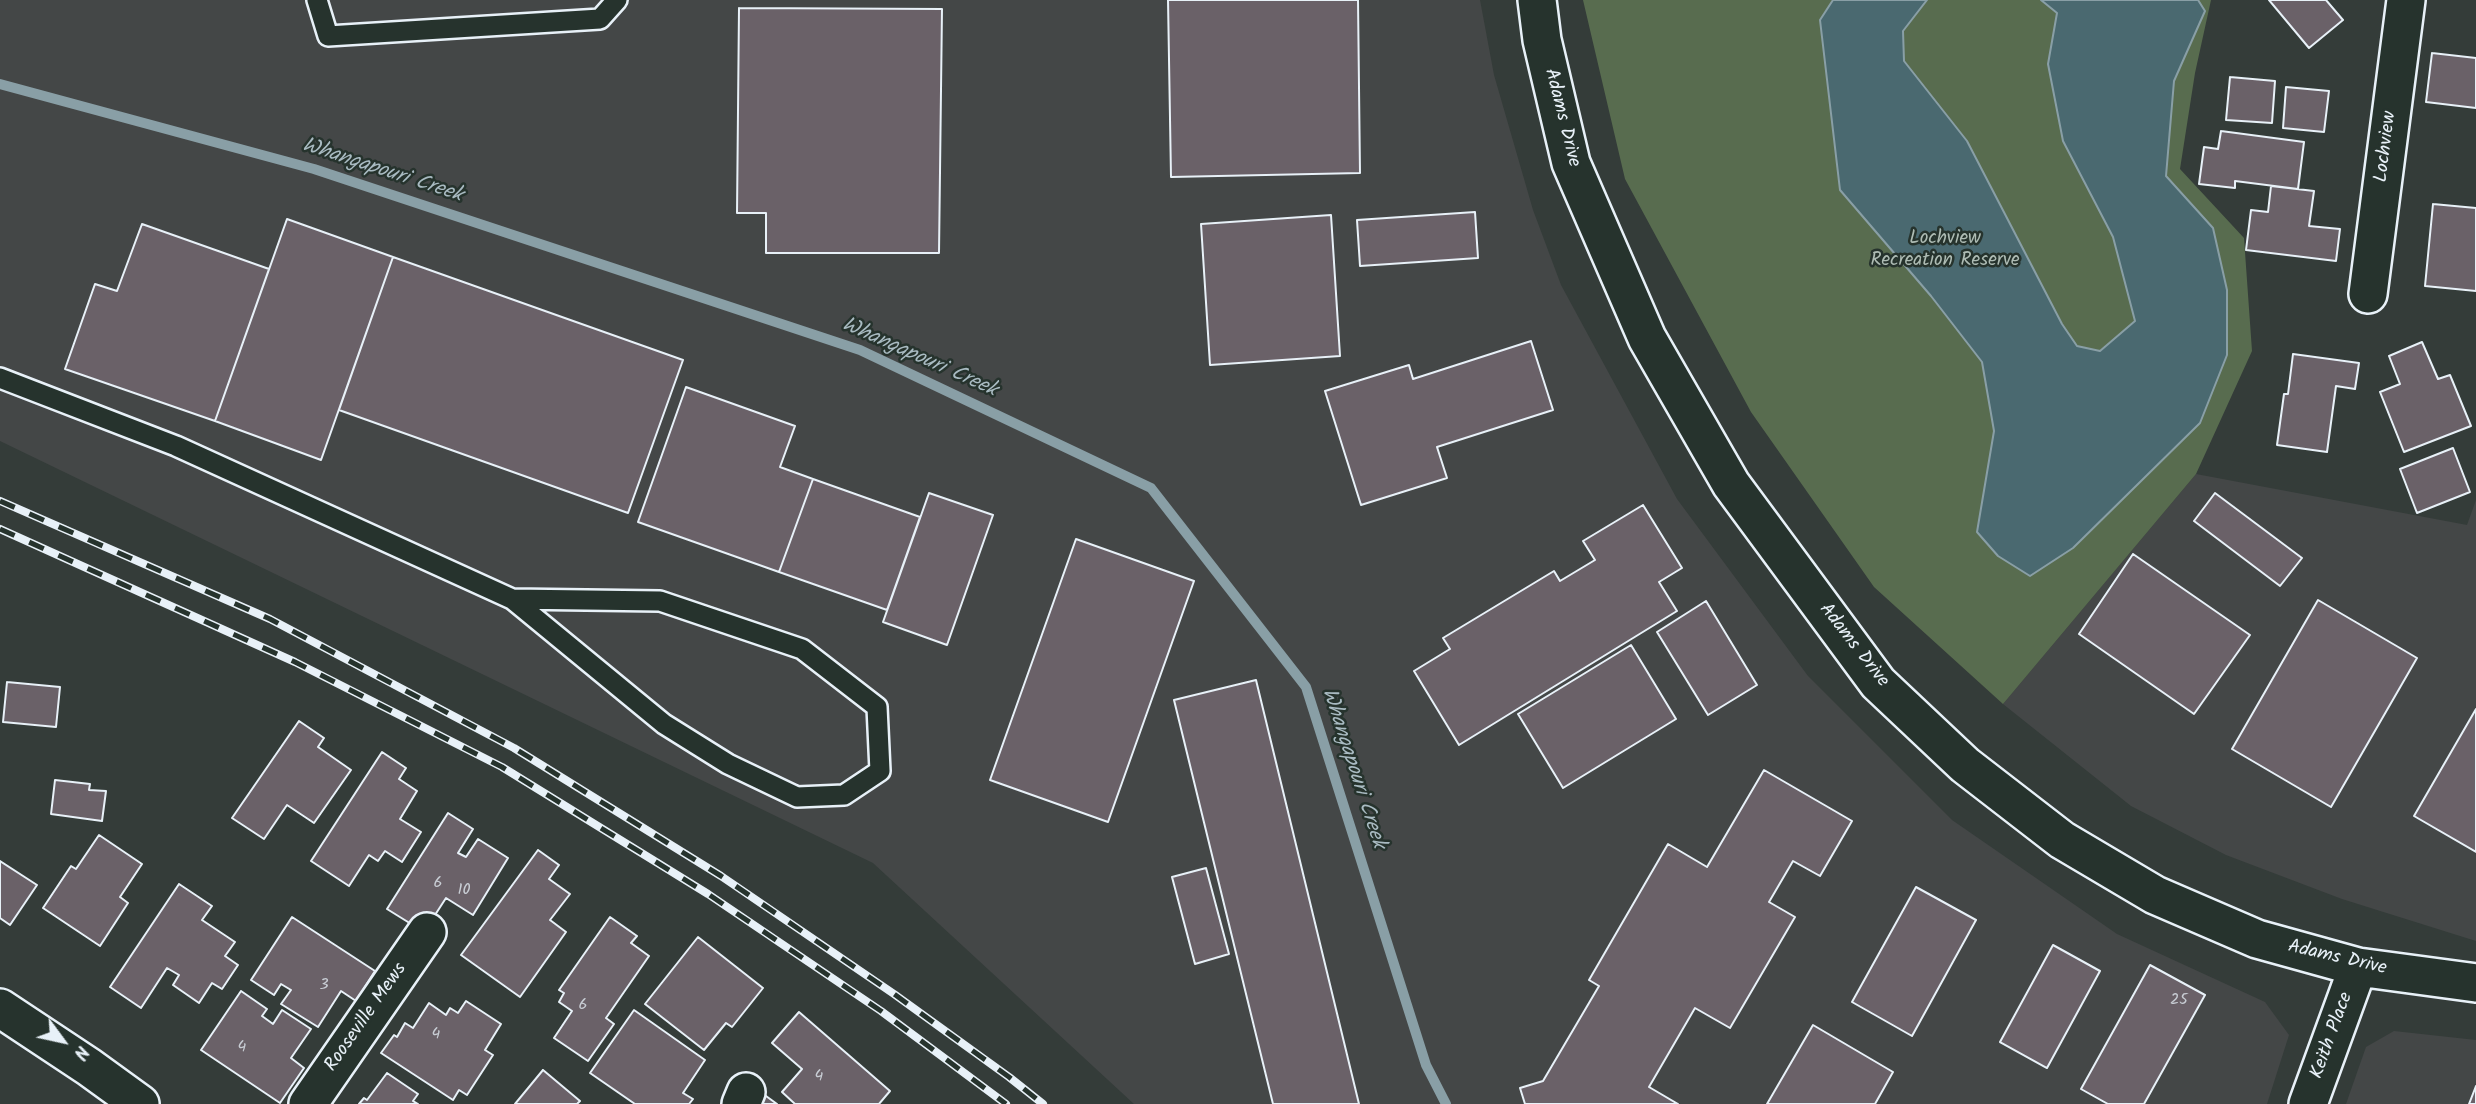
<!DOCTYPE html>
<style>
body{margin:0}
#map{position:relative;width:2476px;height:1104px;overflow:hidden;background:#343c39;font-family:Kalam,sans-serif}
canvas{display:block}
.north{position:absolute;left:28px;top:1006px;width:70px;height:70px;-webkit-text-stroke:5px #26332d;paint-order:stroke;rotate:123deg;font-size:19px;font-weight:700;line-height:28px;text-align:center;color:#e8f1f8}
.north::after{content:'';display:block;margin:auto;width:24px;height:32px;background:#e8f1f8;clip-path:polygon(50% 0,100% 100%,50% 72%,0 100%)}
</style>
<div id="map">
<canvas width="2476" height="1104"></canvas>
<div class="north">N</div>
</div>
<script>
const g = document.querySelector('canvas').getContext('2d');
g.lineJoin = 'round';
function paint(path, color) {
  g.fillStyle = color;
  g.fill(path, 'evenodd');
}
function toPath(rows) {
  const path = new Path2D();
  for (const r of rows) {
    path.moveTo(r[0], r[1]);
    for (let i = 2; i < r.length; i += 2) path.lineTo(r[i], r[i + 1]);
  }
  return path;
}
function trace(path, color, width, dash) {
  g.strokeStyle = color;
  g.lineWidth = width;
  g.lineCap = dash ? 'butt' : 'round';
  g.setLineDash(dash || []);
  g.stroke(path);
}
function drawText(font, color, halo, rows, align = 'center') {
  g.font = font + ' Kalam,sans-serif';
  g.lineWidth = 5;
  g.setLineDash([]);
  g.textBaseline = 'middle';
  g.strokeStyle = halo;
  g.fillStyle = color;
  for (const [text, x, y, turn = 0] of rows) {
    g.save();
    g.translate(x, y);
    g.rotate((+turn || 0) * Math.PI / 180);
    g.textAlign = isNaN(turn) ? turn : align;
    if (halo) g.strokeText(text, 0, 0);
    g.fillText(text, 0, 0);
    g.restore();
  }
}
paint(toPath([
 [0,0,1480,0,1494,75,1533,210,1561,285,1677,499,1808,676,1952,820,2117,934,2265,1002,2289,1035,2267,1104,1134,1104,873,863,0,441],
 [2196,474,2467,525,2476,500,2476,941,2342,899,2226,855,2131,806,2003,704],
 [2394,1031,2476,1040,2476,1104,2346,1104,2366,1047]
]), '#444747');
paint(toPath([
 [1583,0,2211,0,2195,73,2180,169,2244,238,2252,351,2196,474,2003,704,1874,587,1751,412,1625,179]
]), '#586c4f');
const water = toPath([
 [1833,0,1927,0,1903,31,1904,61,1967,141,2062,324,2077,346,2100,351,2135,321,2113,237,2063,141,2048,64,2057,13,2041,0,2198,0,2205,11,2174,81,2166,176,2213,228,2227,290,2227,355,2200,423,2073,548,2030,576,1998,556,1977,532,1994,431,1982,362,1931,296,1840,190,1820,20,1833,0]
]);
paint(water, '#4a6970');
trace(water, '#899fa6', 2);
trace(toPath([
 [0,84,314,169,860,350,1151,488,1306,687,1426,1065,1446,1104]
]), '#899fa6', 10);
const building = toPath([
 [1168,0,1358,0,1360,173,1171,177,1168,0],
 [2269,0,2326,0,2343,20,2309,48,2269,0],
 [739,8,942,9,939,253,766,253,766,213,737,213,739,8],
 [2432,53,2476,58,2476,108,2426,102,2432,53],
 [2230,77,2275,81,2272,123,2226,120,2230,77],
 [2286,87,2329,91,2324,132,2283,128,2286,87],
 [2221,131,2304,142,2298,189,2235,181,2235,188,2199,184,2204,147,2218,149,2221,131],
 [2271,186,2314,191,2309,226,2340,229,2336,261,2246,250,2251,210,2268,212,2271,186],
 [2433,204,2476,208,2476,291,2425,286,2433,204],
 [1475,212,1478,258,1360,266,1357,220,1475,212],
 [1331,215,1340,356,1210,365,1201,224,1331,215],
 [287,219,393,257,321,460,215,421,287,219],
 [142,224,269,269,215,421,65,369,95,284,117,291,142,224],
 [393,257,683,360,628,513,339,410,393,257],
 [1531,341,1553,410,1437,447,1447,478,1361,505,1325,391,1409,365,1413,379,1531,341],
 [2422,342,2438,379,2450,375,2471,426,2404,452,2380,392,2400,384,2389,356,2422,342],
 [2293,354,2359,363,2355,389,2336,386,2327,452,2277,445,2284,394,2288,394,2293,354],
 [686,387,795,426,780,467,813,479,779,572,638,522,686,387],
 [2453,448,2470,492,2417,513,2400,469,2453,448],
 [813,479,920,517,887,610,779,572,813,479],
 [929,493,993,515,947,645,883,622,929,493],
 [2215,493,2302,558,2280,586,2194,521,2215,493],
 [1643,505,1682,568,1659,582,1677,611,1459,745,1414,671,1450,649,1443,638,1554,571,1560,581,1595,560,1583,541,1643,505],
 [1076,539,1194,581,1108,822,990,780,1076,539],
 [2133,554,2250,635,2194,714,2079,634,2133,554],
 [2318,600,2417,658,2331,807,2232,749,2318,600],
 [1706,601,1757,685,1708,715,1657,632,1706,601],
 [1631,645,1676,719,1563,788,1518,714,1631,645],
 [1256,680,1359,1104,1273,1104,1174,700,1256,680],
 [7,682,60,687,56,727,3,722,7,682],
 [2476,709,2476,852,2414,816,2476,709],
 [299,721,324,738,318,747,351,770,314,823,287,805,264,839,232,818,299,721],
 [382,752,406,768,399,779,417,791,400,819,421,832,402,862,385,851,378,861,369,855,349,886,311,861,382,752],
 [1764,770,1852,821,1820,876,1793,861,1769,902,1795,917,1730,1028,1695,1008,1649,1087,1678,1104,1525,1104,1520,1088,1543,1081,1599,986,1589,980,1668,844,1707,867,1764,770],
 [55,780,90,784,89,790,106,791,102,821,51,814,55,780],
 [448,813,473,829,458,853,466,857,478,839,508,858,473,915,446,898,424,932,387,909,448,813],
 [99,835,142,864,120,897,128,903,100,946,43,908,71,866,76,869,99,835],
 [538,850,559,865,549,879,570,894,550,920,566,932,520,997,461,955,538,850],
 [0,861,37,885,10,925,0,918,0,861],
 [1206,868,1229,954,1195,964,1172,877,1206,868],
 [179,884,212,906,202,920,235,942,225,956,238,965,222,989,212,983,199,1003,173,985,179,975,167,968,141,1008,110,987,179,884],
 [1916,887,1976,920,1912,1036,1852,1002,1916,887],
 [292,917,375,971,356,1001,341,991,318,1027,281,1004,291,990,281,984,274,995,251,980,292,917],
 [610,917,637,936,631,943,649,956,606,1018,614,1024,588,1061,554,1038,572,1011,559,1002,564,993,559,990,610,917],
 [698,937,763,988,732,1027,726,1023,704,1050,645,1004,698,937],
 [2053,945,2100,971,2047,1068,2000,1042,2053,945],
 [2150,965,2205,995,2144,1104,2108,1104,2081,1089,2150,965],
 [241,991,267,1009,262,1016,273,1024,282,1010,311,1029,291,1058,304,1068,280,1103,201,1050,241,991],
 [466,1001,501,1024,485,1050,493,1055,467,1095,459,1090,453,1100,381,1053,394,1035,397,1037,405,1023,413,1028,429,1003,446,1015,450,1008,458,1013,466,1001],
 [634,1010,705,1060,683,1093,693,1099,689,1104,635,1104,590,1073,634,1010],
 [799,1012,890,1091,879,1104,795,1104,782,1092,802,1069,772,1043,799,1012],
 [1813,1025,1893,1072,1875,1104,1767,1104,1813,1025],
 [543,1070,580,1101,577,1104,515,1104,543,1070],
 [387,1073,418,1094,413,1101,418,1104,359,1104,364,1098,367,1100,387,1073],
 [2476,1086,2476,1104,2469,1104,2476,1086],
 [766,1096,777,1104,761,1104,766,1096]
]);
paint(building, '#6a6168');
trace(building, '#e8f1f8', 2);
const lane = toPath([
 [317,0,328,36,600,19,617,0],
 [0,378,176,446,512,599,664,724,728,764,797,797,844,795,880,771,877,707,802,649,660,601,512,599]
]);
const street = toPath([
 [1537,0,1542,40,1571,163,1647,338,1731,484,1878,683,1965,765,2062,840,2155,895,2257,939,2358,967,2476,983],
 [2368,294,2406,0],
 [0,1008,89,1067,140,1104],
 [308,1104,427,932],
 [741,1104,746,1092],
 [2308,1104,2358,967]
]);
trace(lane, '#e8f1f8', 24);
trace(street, '#e8f1f8', 42);
trace(lane, '#26332d', 19);
trace(street, '#26332d', 37);
const rail = toPath([
 [0,501,270,619,514,748,721,876,894,994,1009,1077,1043,1104],
 [0,529,295,662,502,767,708,894,881,1011,1006,1104]
]);
trace(rail, '#e8f1f8', 8);
trace(rail, '#26332d', 5, [16]);
drawText('16px', '#c8cdd4', null, [
 ["6",438,884],
 ["10",464,891],
 ["3",324,986],
 ["25",2179,1001],
 ["6",583,1006],
 ["4",436,1035],
 ["4",242,1048],
 ["4",819,1077]
]);
drawText('19px', '#e8f1f8', '#26332d', [
 ["Adams Drive",1561,118,76],
 ["Lochview",2387,147,-83],
 ["Adams Drive",1853,646,52],
 ["Adams Drive",2337,959,13],
 ["Rooseville Mews",367,1018,-55],
 ["Keith Place",2333,1036,-70]
]);
drawText('19px', '#aebcb4', '#26332d', [
 ["Lochview",1945,240],
 ["Recreation Reserve",1945,262]
]);
drawText('italic 21px', '#a9bbc2', '#26332d', [
 ["Whangapouri Creek",382,172,18],
 ["Whangapouri Creek",919,359,24],
 ["Whangapouri Creek",1352,769,72]
]);
</script>
